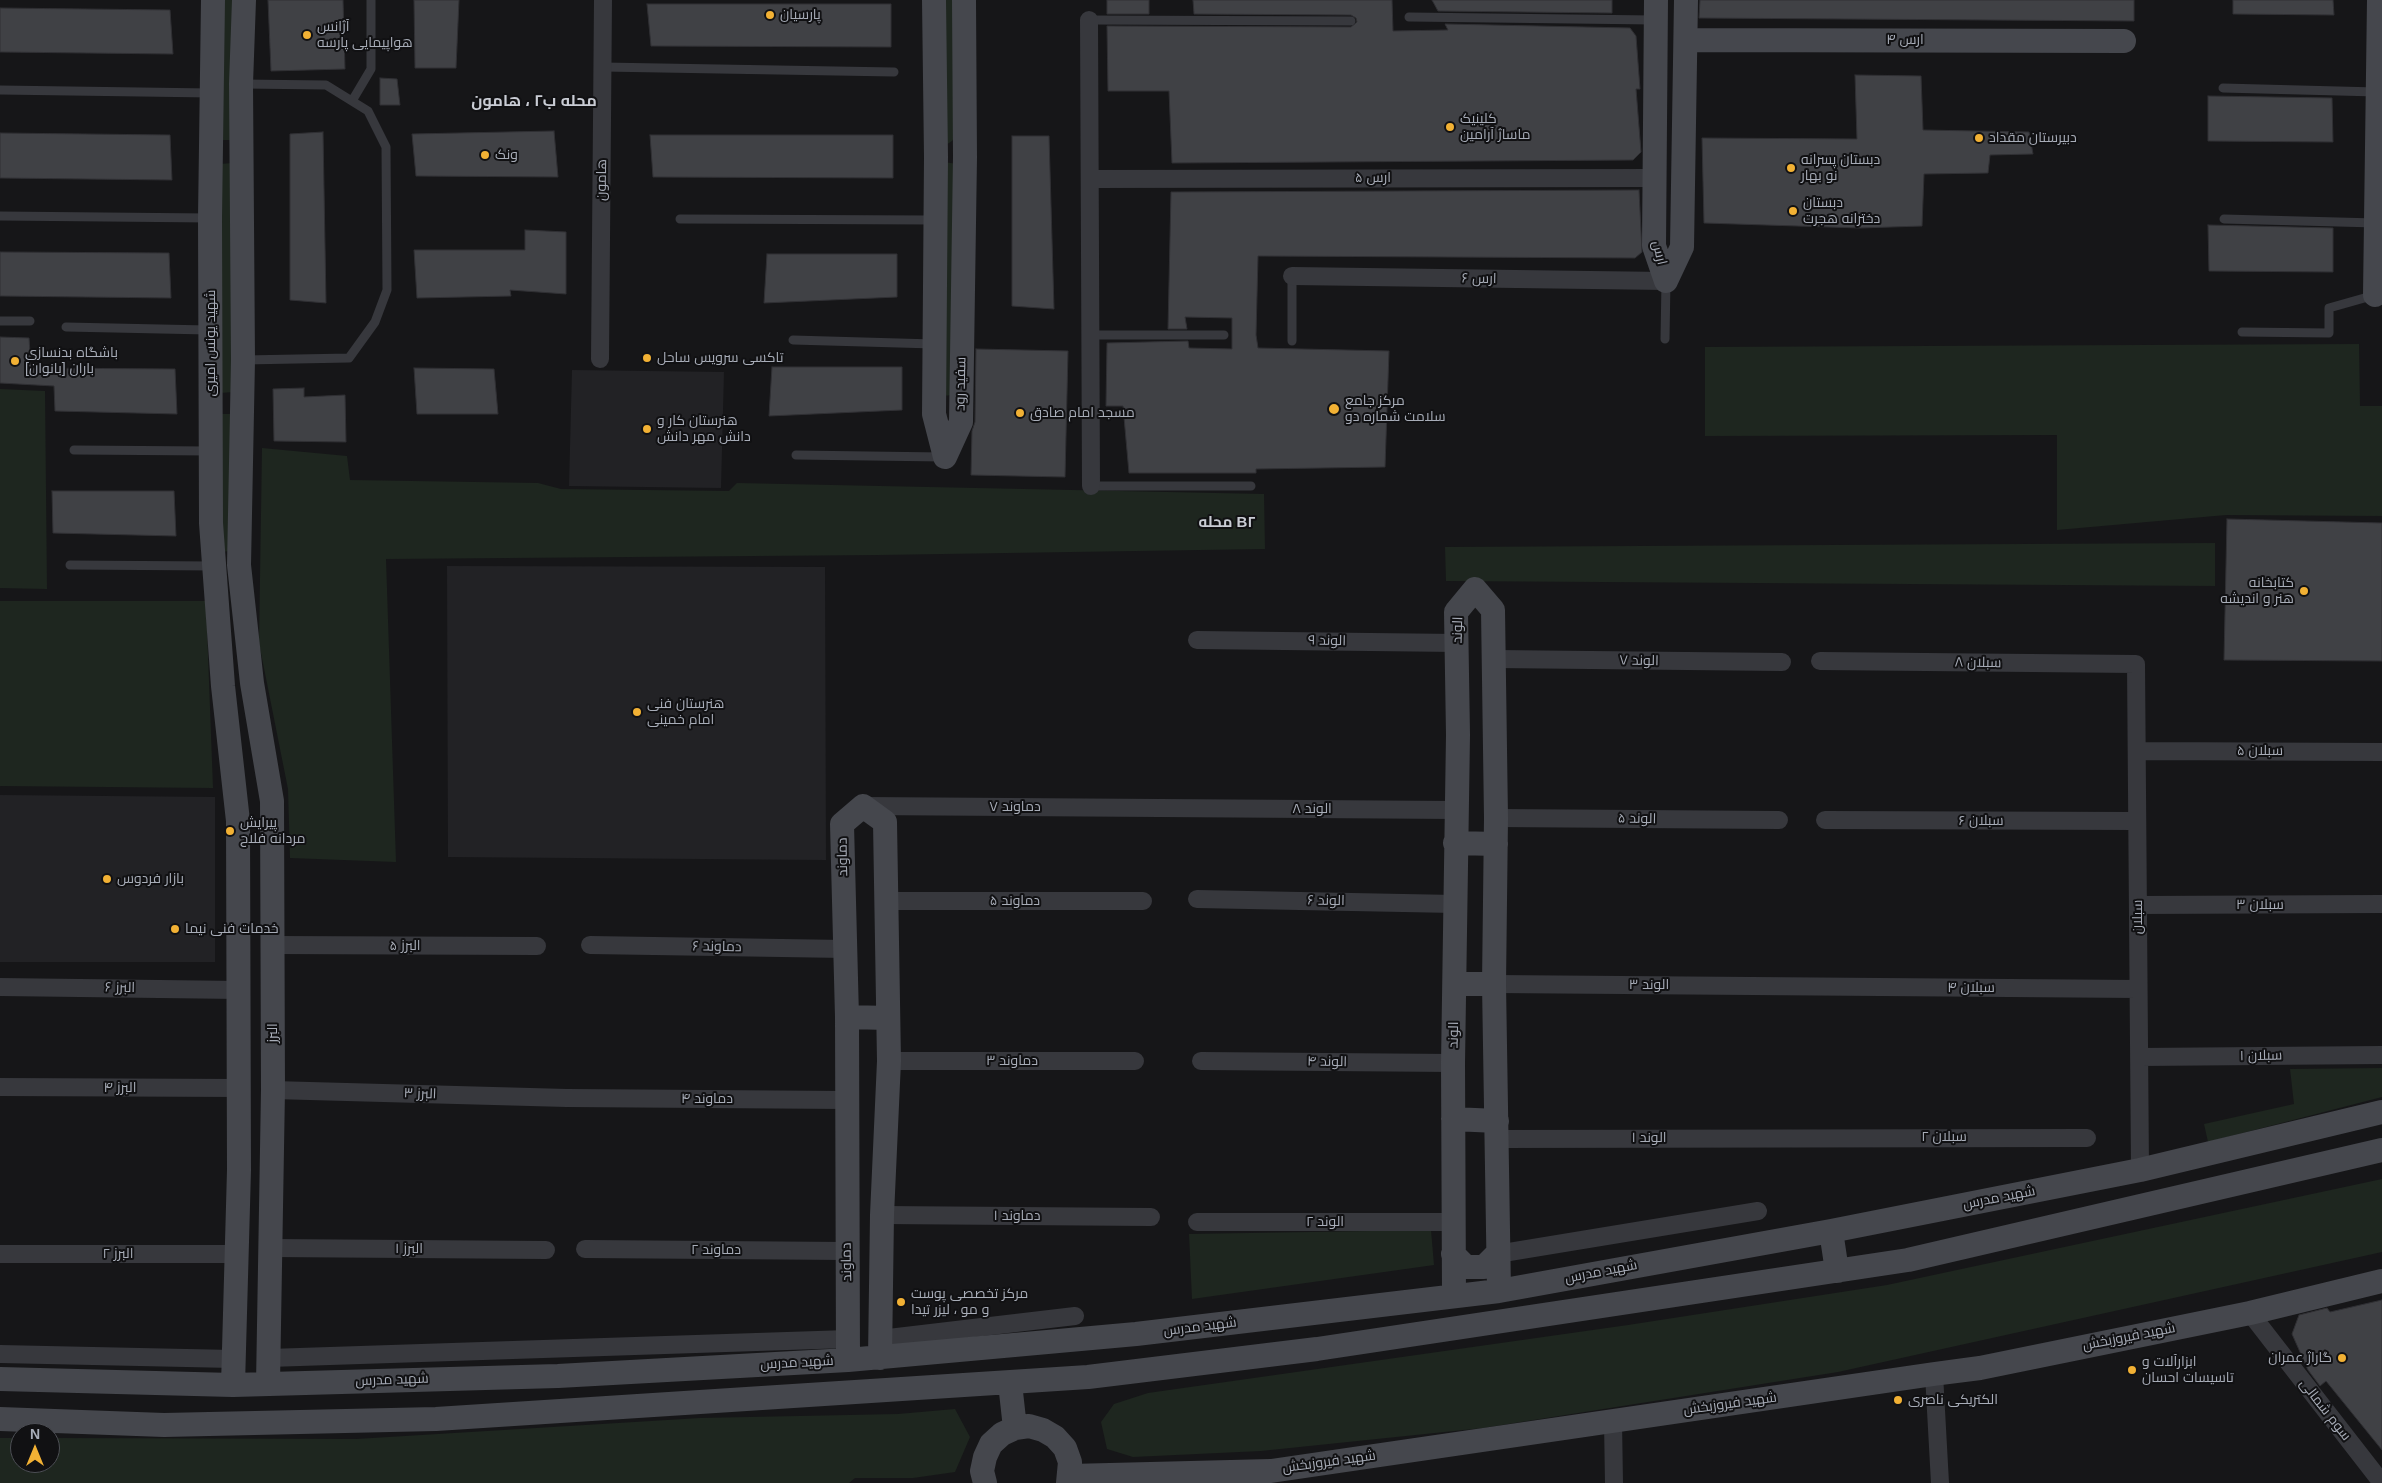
<!DOCTYPE html>
<meta charset="utf-8">
<style>
body{margin:0}
#map{position:relative;width:2382px;height:1483px;overflow:hidden;background:#161618;font-family:Arial,sans-serif}
canvas{display:block}
.north{position:absolute;left:10px;top:1423px;width:50px;height:50px;box-sizing:border-box;background:#111113;border:1px solid #4d4f55;border-radius:50%;rotate:0deg;font-size:14px;font-weight:700;line-height:20px;text-align:center;color:#a8adb8}
.north::after{content:'';display:block;margin:auto;width:18px;height:22px;background:#f2b134;clip-path:polygon(50% 0,100% 100%,50% 72%,0 100%)}
</style>
<div id="map">
<canvas width="2382" height="1483"></canvas>
<div class="north">N</div>
</div>
<script>
const g = document.querySelector('canvas').getContext('2d');
g.lineJoin = 'round';
function paint(path, color) {
  g.fillStyle = color;
  g.fill(path, 'evenodd');
}
function toPath(rows) {
  const path = new Path2D();
  for (const r of rows) {
    path.moveTo(r[0], r[1]);
    for (let i = 2; i < r.length; i += 2) path.lineTo(r[i], r[i + 1]);
  }
  return path;
}
function trace(path, color, width, dash) {
  g.strokeStyle = color;
  g.lineWidth = width;
  g.lineCap = dash ? 'butt' : 'round';
  g.setLineDash(dash || []);
  g.stroke(path);
}
function drawText(font, color, halo, rows, align = 'center') {
  g.font = font + ' Arial,Cairo,sans-serif';
  g.lineWidth = 4;
  g.setLineDash([]);
  g.textBaseline = 'middle';
  g.strokeStyle = halo;
  g.fillStyle = color;
  for (const [text, x, y, turn = 0] of rows) {
    g.save();
    g.translate(x, y);
    g.rotate((+turn || 0) * Math.PI / 180);
    g.textAlign = isNaN(turn) ? turn : align;
    if (halo) g.strokeText(text, 0, 0);
    g.fillText(text, 0, 0);
    g.restore();
  }
}
paint(toPath([
 [572,370,724,372,721,488,569,486],
 [447,566,825,567,826,860,448,857],
 [0,795,215,797,215,962,0,962]
]), '#222225');
paint(toPath([
 [221,0,233,0,231,140,219,140],
 [942,0,955,0,956,135,952,141,946,145],
 [943,162,958,164,954,395,941,396],
 [233,163,234,392,220,393,219,164],
 [2359,344,2360,406,2382,406,2382,516,2226,515,2057,530,2057,435,1705,436,1705,347],
 [0,389,45,391,47,589,0,588],
 [218,414,235,414,232,551,219,552],
 [262,448,347,456,350,480,538,483,561,489,729,491,737,483,1264,494,1265,549,879,555,386,559,396,862,290,858,288,789,259,643],
 [2215,543,2215,586,1446,581,1445,547],
 [0,601,206,601,213,788,0,786],
 [2382,1068,2382,1097,2208,1142,2204,1124,2294,1104,2290,1069],
 [2382,1179,2382,1252,1838,1372,1483,1428,1261,1451,1133,1457,1107,1449,1101,1422,1114,1404,1148,1393,1628,1325,1887,1285],
 [1431,1230,1434,1265,1192,1299,1189,1234],
 [955,1409,970,1437,955,1472,913,1478,855,1478,849,1483,0,1483,0,1438,20,1438,20,1463,50,1463,50,1438,356,1439,700,1418,898,1414]
]), '#1e261f');
const building = toPath([
 [268,0,343,0,345,69,271,71,268,0],
 [414,0,459,0,456,68,415,68,414,0],
 [1107,0,1149,0,1149,14,1107,14,1107,0],
 [1193,0,1392,0,1393,31,1448,30,1445,24,1630,28,1636,36,1640,89,1636,89,1641,152,1633,160,1172,163,1169,91,1108,91,1107,26,1351,27,1357,22,1356,18,1351,15,1194,14,1193,0],
 [1432,0,1612,0,1612,13,1438,11,1432,0],
 [1700,0,2134,0,2134,21,1699,18,1700,0],
 [2233,0,2333,0,2334,15,2233,14,2233,0],
 [647,4,891,4,891,47,651,46,647,4],
 [0,8,170,10,173,54,0,52,0,8],
 [1855,75,1921,76,1923,130,2029,132,2033,154,1990,155,1988,173,1924,174,1922,226,1860,228,1704,223,1702,138,1857,139,1855,75],
 [380,78,397,79,400,105,380,105,380,78],
 [2208,96,2332,98,2333,142,2208,141,2208,96],
 [554,131,558,177,416,176,412,134,554,131],
 [323,132,326,303,290,300,290,134,323,132],
 [0,133,170,135,172,180,0,178,0,133],
 [650,135,893,135,893,178,653,177,650,135],
 [1012,136,1049,136,1054,309,1012,306,1012,136],
 [1639,190,1642,252,1635,258,1258,256,1256,335,1258,348,1389,351,1385,467,1256,469,1256,473,1129,473,1123,406,1106,406,1107,343,1188,341,1189,348,1232,349,1232,318,1185,317,1187,329,1168,329,1171,192,1639,190],
 [2208,225,2333,228,2333,272,2209,271,2208,225],
 [525,230,566,232,566,294,510,290,511,296,417,298,414,250,525,250,525,230],
 [0,252,169,253,171,298,0,296,0,252],
 [767,254,897,254,897,297,764,303,767,254],
 [0,337,29,338,31,368,175,369,177,414,55,411,54,386,0,383,0,337],
 [976,349,1068,351,1065,477,971,475,972,431,975,422,976,349],
 [772,367,902,367,902,410,769,416,772,367],
 [414,368,494,369,498,414,417,414,414,368],
 [304,388,304,397,345,395,346,442,274,441,273,389,304,388],
 [52,491,174,491,176,536,53,533,52,491],
 [2227,519,2382,523,2382,661,2224,660,2227,519],
 [2382,1300,2382,1450,2326,1381,2320,1386,2308,1370,2292,1334,2299,1315,2327,1308,2330,1312,2382,1300]
]);
paint(building, '#404145');
trace(building, '#303034', 1);
trace(toPath([
 [1409,17,1654,20],
 [1089,20,1351,21],
 [603,67,894,72],
 [243,84,326,85,368,111,386,147,387,290,375,322,349,358,244,360],
 [2223,88,2377,92],
 [0,90,211,93],
 [352,101,371,69,371,0],
 [0,216,210,218],
 [680,219,934,220],
 [2224,219,2376,223],
 [1292,276,1292,341],
 [0,321,30,321],
 [66,327,208,330],
 [2242,332,2329,333,2329,308,2375,295],
 [1092,335,1224,335],
 [1665,339,1666,281],
 [793,340,934,344],
 [74,450,209,451],
 [796,455,943,457],
 [1091,486,1251,486],
 [70,565,214,566]
]), '#37383d', 9);
trace(toPath([
 [1089,20,1091,486],
 [1090,179,1656,178],
 [1292,276,1666,281],
 [600,359,603,0],
 [1197,640,1457,643],
 [1495,659,1782,662],
 [1820,661,2136,664,2140,1170],
 [2137,751,2382,752],
 [863,806,1456,810],
 [1496,818,1779,820],
 [1825,820,2137,821],
 [1197,899,1455,904],
 [887,901,1143,901],
 [2138,905,2382,904],
 [273,945,537,946],
 [590,945,845,949],
 [1494,984,2138,989],
 [0,987,239,990],
 [2140,1057,2382,1055],
 [889,1061,1135,1061],
 [1201,1061,1453,1063],
 [0,1087,240,1088],
 [273,1090,567,1098,846,1100],
 [1497,1139,2087,1138],
 [882,1215,1151,1217],
 [1197,1222,1453,1222],
 [271,1248,546,1250],
 [585,1249,846,1251],
 [0,1254,236,1254],
 [1497,1254,1758,1211],
 [2250,1313,2382,1483],
 [880,1339,1075,1316],
 [0,1354,233,1359],
 [269,1358,848,1339],
 [1934,1374,1940,1483],
 [1613,1421,1614,1483]
]), '#37383d', 18);
trace(toPath([
 [213,0,210,218,211,523,223,686,238,821,239,1170,233,1385],
 [244,0,241,84,243,360,239,565,252,683,272,801,273,1090,268,1384],
 [934,0,936,157,934,414,945,457,961,422,965,157,964,0],
 [1656,0,1654,246,1666,281],
 [1686,40,2124,41],
 [1666,281,1682,247,1686,0],
 [2375,295,2379,0],
 [1455,843,1496,844],
 [1455,984,1494,984],
 [847,1017,888,1018],
 [1453,1119,1497,1121],
 [1831,1231,1837,1271],
 [1453,1254,1466,1267,1484,1267,1497,1254],
 [1454,1296,1453,1063,1458,735,1456,612,1475,589,1493,610,1496,818,1494,984,1499,1291],
 [848,1360,847,1017,842,824,863,806,885,822,889,1061,882,1215,880,1358],
 [0,1379,233,1385,558,1376,848,1360,1136,1334,1499,1291,1831,1231,2140,1170,2382,1112],
 [1010,1383,1015,1428],
 [0,1419,164,1425,436,1419,1088,1377,1317,1349,1908,1260,2382,1150],
 [1070,1476,1271,1471,1934,1374,1980,1368,2250,1313,2382,1281],
 [985,1483,982,1471,985,1457,991,1444,1002,1434,1015,1428,1029,1426,1043,1430,1055,1437,1065,1448,1070,1462,1068,1483]
]), '#45474d', 24);
for (const [x, y, r, color] of [
 [770,15,5,"#f2b134"],
 [307,35,5,"#f2b134"],
 [1450,127,5,"#f2b134"],
 [1979,138,5,"#f2b134"],
 [485,155,5,"#f2b134"],
 [1791,168,5,"#f2b134"],
 [1793,211,5,"#f2b134"],
 [647,358,5,"#f2b134"],
 [15,361,5,"#f2b134"],
 [1334,409,6,"#f2b134"],
 [1020,413,5,"#f2b134"],
 [647,429,5,"#f2b134"],
 [2304,591,5,"#f2b134"],
 [637,712,5,"#f2b134"],
 [230,831,5,"#f2b134"],
 [107,879,5,"#f2b134"],
 [175,929,5,"#f2b134"],
 [901,1302,5,"#f2b134"],
 [2342,1358,5,"#f2b134"],
 [2132,1370,5,"#f2b134"],
 [1898,1400,5,"#f2b134"]
]) {
  const dot = new Path2D();
  dot.arc(x, y, r, 0, 2 * Math.PI);
  g.fillStyle = color;
  g.fill(dot);
  trace(dot, '#111113', 2);
}
drawText('14px', '#a8adb8', '#111113', [
 ["پارسیان",780,15],
 ["آژانس",317,27],
 ["هواپیمایی پارسه",317,43],
 ["کلینیک",1460,119],
 ["ماساژ آرامین",1460,135],
 ["دبیرستان مقداد",1989,138],
 ["ونک",495,155],
 ["دبستان پسرانه",1801,160],
 ["نو بهار",1801,176],
 ["دبستان",1803,203],
 ["دخترانه هجرت",1803,219],
 ["باشگاه بدنسازی",25,353],
 ["باران [بانوان]",25,369],
 ["تاکسی سرویس ساحل",657,358],
 ["مرکز جامع",1345,401],
 ["سلامت شماره دو",1345,417],
 ["مسجد امام صادق",1030,413],
 ["هنرستان کار و",657,421],
 ["دانش مهر دانش",657,437],
 ["کتابخانه",2294,583,"right"],
 ["هنر و اندیشه",2294,599,"right"],
 ["هنرستان فنی",647,704],
 ["امام خمینی",647,720],
 ["پیرایش",240,823],
 ["مردانه فلاح",240,839],
 ["بازار فردوس",117,879],
 ["خدمات فنی نیما",185,929],
 ["مرکز تخصصی پوست",911,1294],
 ["و مو ، لیزر تیدا",911,1310],
 ["گاراژ عمران",2332,1358,"right"],
 ["ابزارآلات و",2142,1362],
 ["تاسیسات احسان",2142,1378],
 ["الکتریکی ناصری",1908,1400]
], 'left');
drawText('14px', '#a8adb8', '#111113', [
 ["ارس ۴",1905,40],
 ["ارس ۵",1373,178],
 ["هامون",602,180,-89],
 ["ارس",1659,253,77],
 ["ارس ۶",1479,279,1],
 ["شهید یونس امیری",211,343,-90],
 ["سفید رود",961,384,-89],
 ["الوند",1458,630,-88],
 ["الوند ۹",1327,641,1],
 ["الوند ۷",1639,661,1],
 ["سبلان ۸",1978,663,1],
 ["سبلان ۵",2260,751],
 ["دماوند ۷",1015,807],
 ["الوند ۸",1312,809],
 ["الوند ۵",1637,819,1],
 ["سبلان ۶",1981,821],
 ["دماوند",843,857,-91],
 ["دماوند ۵",1015,901],
 ["الوند ۶",1326,901,1],
 ["سبلان ۳",2260,905],
 ["سبلان",2138,917,-90],
 ["البرز ۵",405,946],
 ["دماوند ۶",717,947,1],
 ["الوند ۳",1649,985],
 ["البرز ۶",120,988,1],
 ["سبلان ۴",1971,988],
 ["البرز",273,1033,-90],
 ["الوند",1454,1035,-89],
 ["سبلان ۱",2261,1056,-1],
 ["دماوند ۳",1012,1061],
 ["الوند ۴",1327,1062,1],
 ["البرز ۴",120,1088],
 ["البرز ۳",420,1094,2],
 ["دماوند ۴",707,1099],
 ["سبلان ۲",1944,1137],
 ["الوند ۱",1649,1138],
 ["شهید مدرس",1999,1198,-11],
 ["دماوند ۱",1017,1216],
 ["الوند ۲",1325,1222],
 ["البرز ۱",409,1249],
 ["دماوند ۲",716,1250],
 ["البرز ۲",118,1254],
 ["دماوند",847,1262,-91],
 ["شهید مدرس",1601,1272,-11],
 ["شهید مدرس",1200,1327,-7],
 ["شهید فیروزبخش",2129,1337,-11],
 ["شهید مدرس",797,1363,-3],
 ["شهید مدرس",392,1380,-2],
 ["شهید فیروزبخش",1730,1404,-8],
 ["سوم شمالی",2325,1410,52],
 ["شهید فیروزبخش",1329,1462,-8]
]);
drawText('bold 15px', '#c9ccd4', '#111113', [
 ["محله B۲",1227,523]
]);
drawText('bold 16px', '#c9ccd4', '#111113', [
 ["محله ب۲ ، هامون",534,102]
]);
</script>
